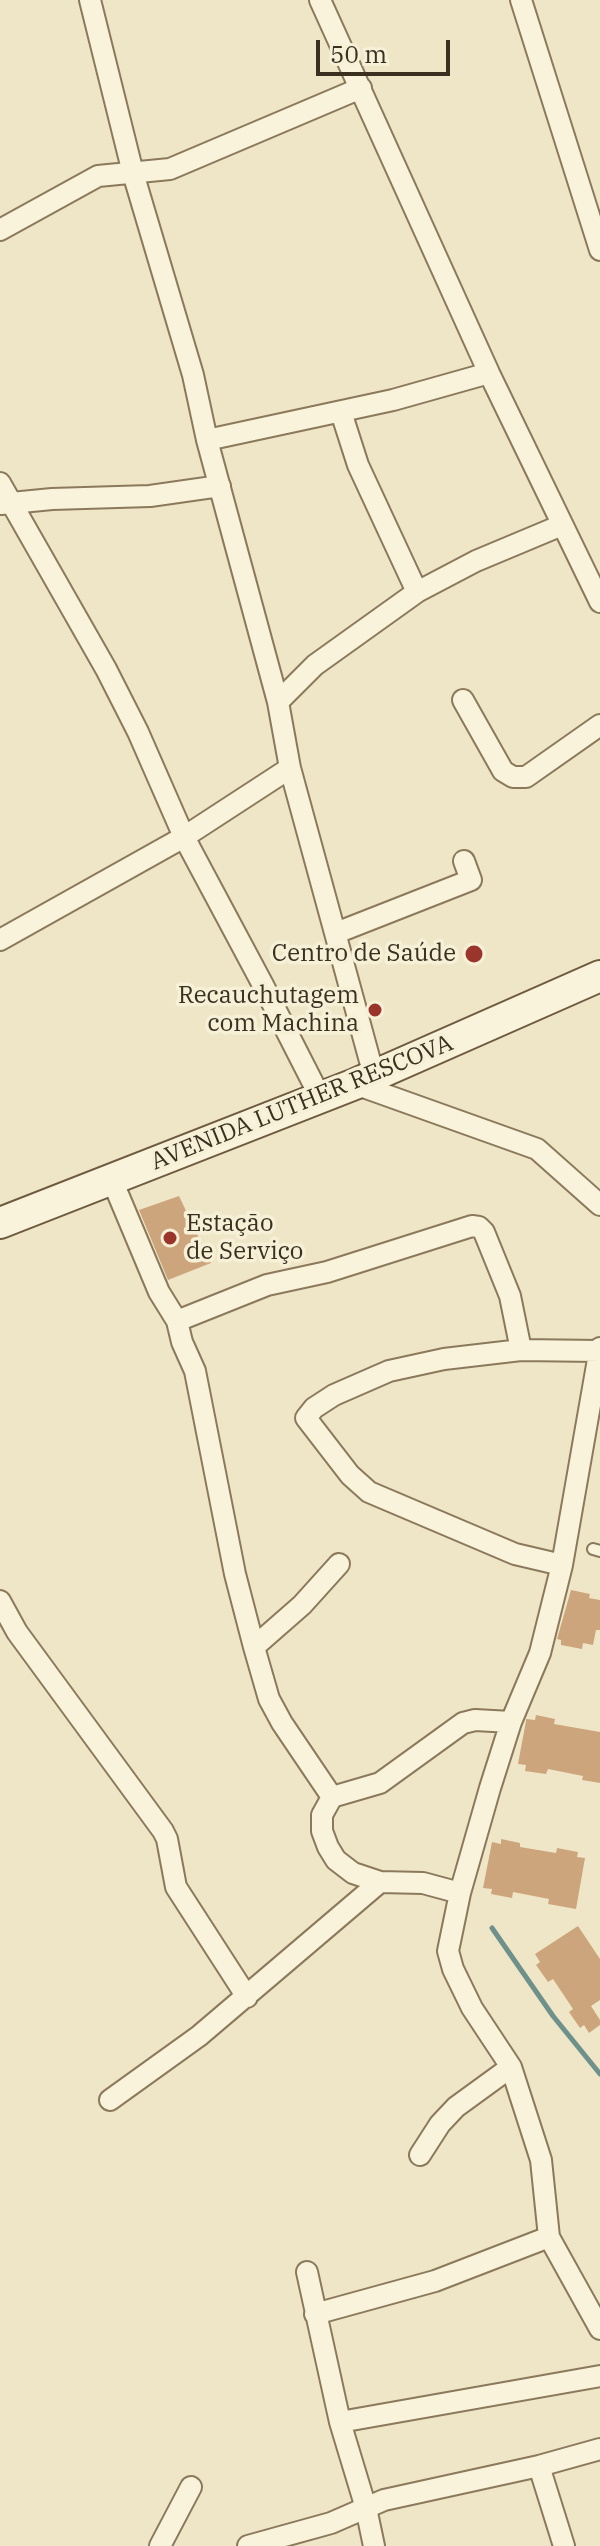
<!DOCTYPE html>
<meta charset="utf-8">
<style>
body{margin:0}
#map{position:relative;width:600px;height:2546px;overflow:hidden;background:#efe6c7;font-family:"IBM Plex Serif",serif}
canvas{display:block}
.scale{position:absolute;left:316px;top:40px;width:134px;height:36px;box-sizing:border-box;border:4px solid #3b2f20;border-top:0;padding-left:10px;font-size:24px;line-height:28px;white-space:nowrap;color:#3b2f20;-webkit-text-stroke:6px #f6f0d7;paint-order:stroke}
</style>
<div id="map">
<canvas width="600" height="2546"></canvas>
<div class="scale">50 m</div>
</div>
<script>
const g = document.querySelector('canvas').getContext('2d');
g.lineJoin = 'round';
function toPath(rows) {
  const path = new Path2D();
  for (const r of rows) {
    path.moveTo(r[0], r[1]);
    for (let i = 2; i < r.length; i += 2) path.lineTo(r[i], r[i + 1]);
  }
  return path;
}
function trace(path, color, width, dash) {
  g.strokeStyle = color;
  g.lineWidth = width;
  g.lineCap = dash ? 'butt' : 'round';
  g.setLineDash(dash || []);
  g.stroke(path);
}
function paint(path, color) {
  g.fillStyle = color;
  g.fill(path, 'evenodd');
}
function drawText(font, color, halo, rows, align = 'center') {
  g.font = font + ' "IBM Plex Serif",serif';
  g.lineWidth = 7;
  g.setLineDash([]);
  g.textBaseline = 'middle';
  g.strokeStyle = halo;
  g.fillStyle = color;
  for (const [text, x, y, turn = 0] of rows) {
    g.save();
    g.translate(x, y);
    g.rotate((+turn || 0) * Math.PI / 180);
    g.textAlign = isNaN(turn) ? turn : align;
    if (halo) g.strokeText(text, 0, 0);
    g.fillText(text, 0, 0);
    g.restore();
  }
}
trace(toPath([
 [492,1928,553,2016,600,2074]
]), '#6e918c', 5);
paint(toPath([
 [179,1196,211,1263,168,1280,139,1210],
 [571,1590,590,1594,589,1598,600,1600,600,1630,596,1630,593,1645,583,1643,582,1649,561,1645,561,1640,557,1639],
 [536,1715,555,1719,554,1724,600,1732,600,1783,582,1780,583,1776,548,1769,546,1774,525,1771,526,1765,518,1764,526,1721,526,1719,535,1720],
 [501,1839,520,1843,520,1847,556,1853,557,1848,578,1852,577,1857,585,1858,576,1909,548,1904,549,1899,513,1892,512,1898,491,1894,492,1889,483,1888,492,1842,501,1844],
 [578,1926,600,1959,600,2000,591,2006,600,2020,600,2025,589,2033,584,2025,580,2028,569,2012,573,2009,553,1979,548,1982,536,1965,540,1962,535,1954]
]), '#cda57d');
const service = toPath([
 [593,1549,600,1551]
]);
const minor = toPath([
 [90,0,133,173,193,375,207,440,278,702,290,768,370,1061],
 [320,0,489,373,600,602],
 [521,0,600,250],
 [0,230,98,176,170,169,361,88],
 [341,412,358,465,417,592],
 [207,440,393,400,489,373],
 [0,483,106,669,138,732,184,837,263,985,314,1085],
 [1,504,52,499,150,496,220,486],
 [463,700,503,771,513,777,526,777,600,725],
 [278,702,315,665,417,592,476,561,562,525],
 [336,933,471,880,464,861],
 [0,940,184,837,290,768],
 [355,1084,537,1149,600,1205],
 [112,1180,159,1292,177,1321,182,1342,195,1371,235,1574,254,1647,269,1699,282,1723,332,1797,322,1815,322,1831,328,1847,336,1860,353,1873,380,1882,423,1883,460,1893],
 [177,1321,267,1285,327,1272,472,1226,479,1227,484,1232,510,1296,521,1350],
 [600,1348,562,1565,540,1653,511,1722,490,1788,460,1893,448,1951,453,1969,472,2008,511,2067,541,2160,549,2237,600,2329],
 [562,1565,515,1554,369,1492,350,1475,306,1418,314,1408,334,1395,389,1371,444,1359,521,1350,599,1351],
 [0,1601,17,1632,163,1831,167,1839,176,1887,247,1997],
 [254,1647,302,1605,339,1564],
 [332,1797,380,1783,463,1723,475,1720,511,1722],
 [110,2100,199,2036,380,1882],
 [420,2155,440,2124,456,2107,511,2067],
 [307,2272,340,2422,366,2508,374,2546],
 [315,2314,435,2281,549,2237],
 [340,2422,600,2376],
 [539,2466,564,2546],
 [160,2546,191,2487],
 [248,2546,331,2523,384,2500,539,2466,600,2449]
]);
const secondary = toPath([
 [0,1223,355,1084,600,976]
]);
trace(service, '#8b795c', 14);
trace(minor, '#8b795c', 24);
trace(secondary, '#6d5a3f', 34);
trace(service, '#f9f3db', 10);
trace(minor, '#f9f3db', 20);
trace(secondary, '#f9f3db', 30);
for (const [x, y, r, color] of [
 [474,954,10,"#9a352c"],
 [375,1010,8,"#9a352c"],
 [170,1238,8,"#9a352c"]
]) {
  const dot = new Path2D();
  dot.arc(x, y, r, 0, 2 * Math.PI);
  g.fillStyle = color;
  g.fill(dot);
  trace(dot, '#f6f0d7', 3);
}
drawText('24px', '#3b2f20', '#f6f0d7', [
 ["Centro de Saúde",456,954],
 ["Recauchutagem",359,996],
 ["com Machina",359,1024],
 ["Estação",186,1224,"left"],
 ["de Serviço",186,1252,"left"]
], 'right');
drawText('24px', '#3b2f20', '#f6f0d7', [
 ["AVENIDA LUTHER RESCOVA",302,1103,-22]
]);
</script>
